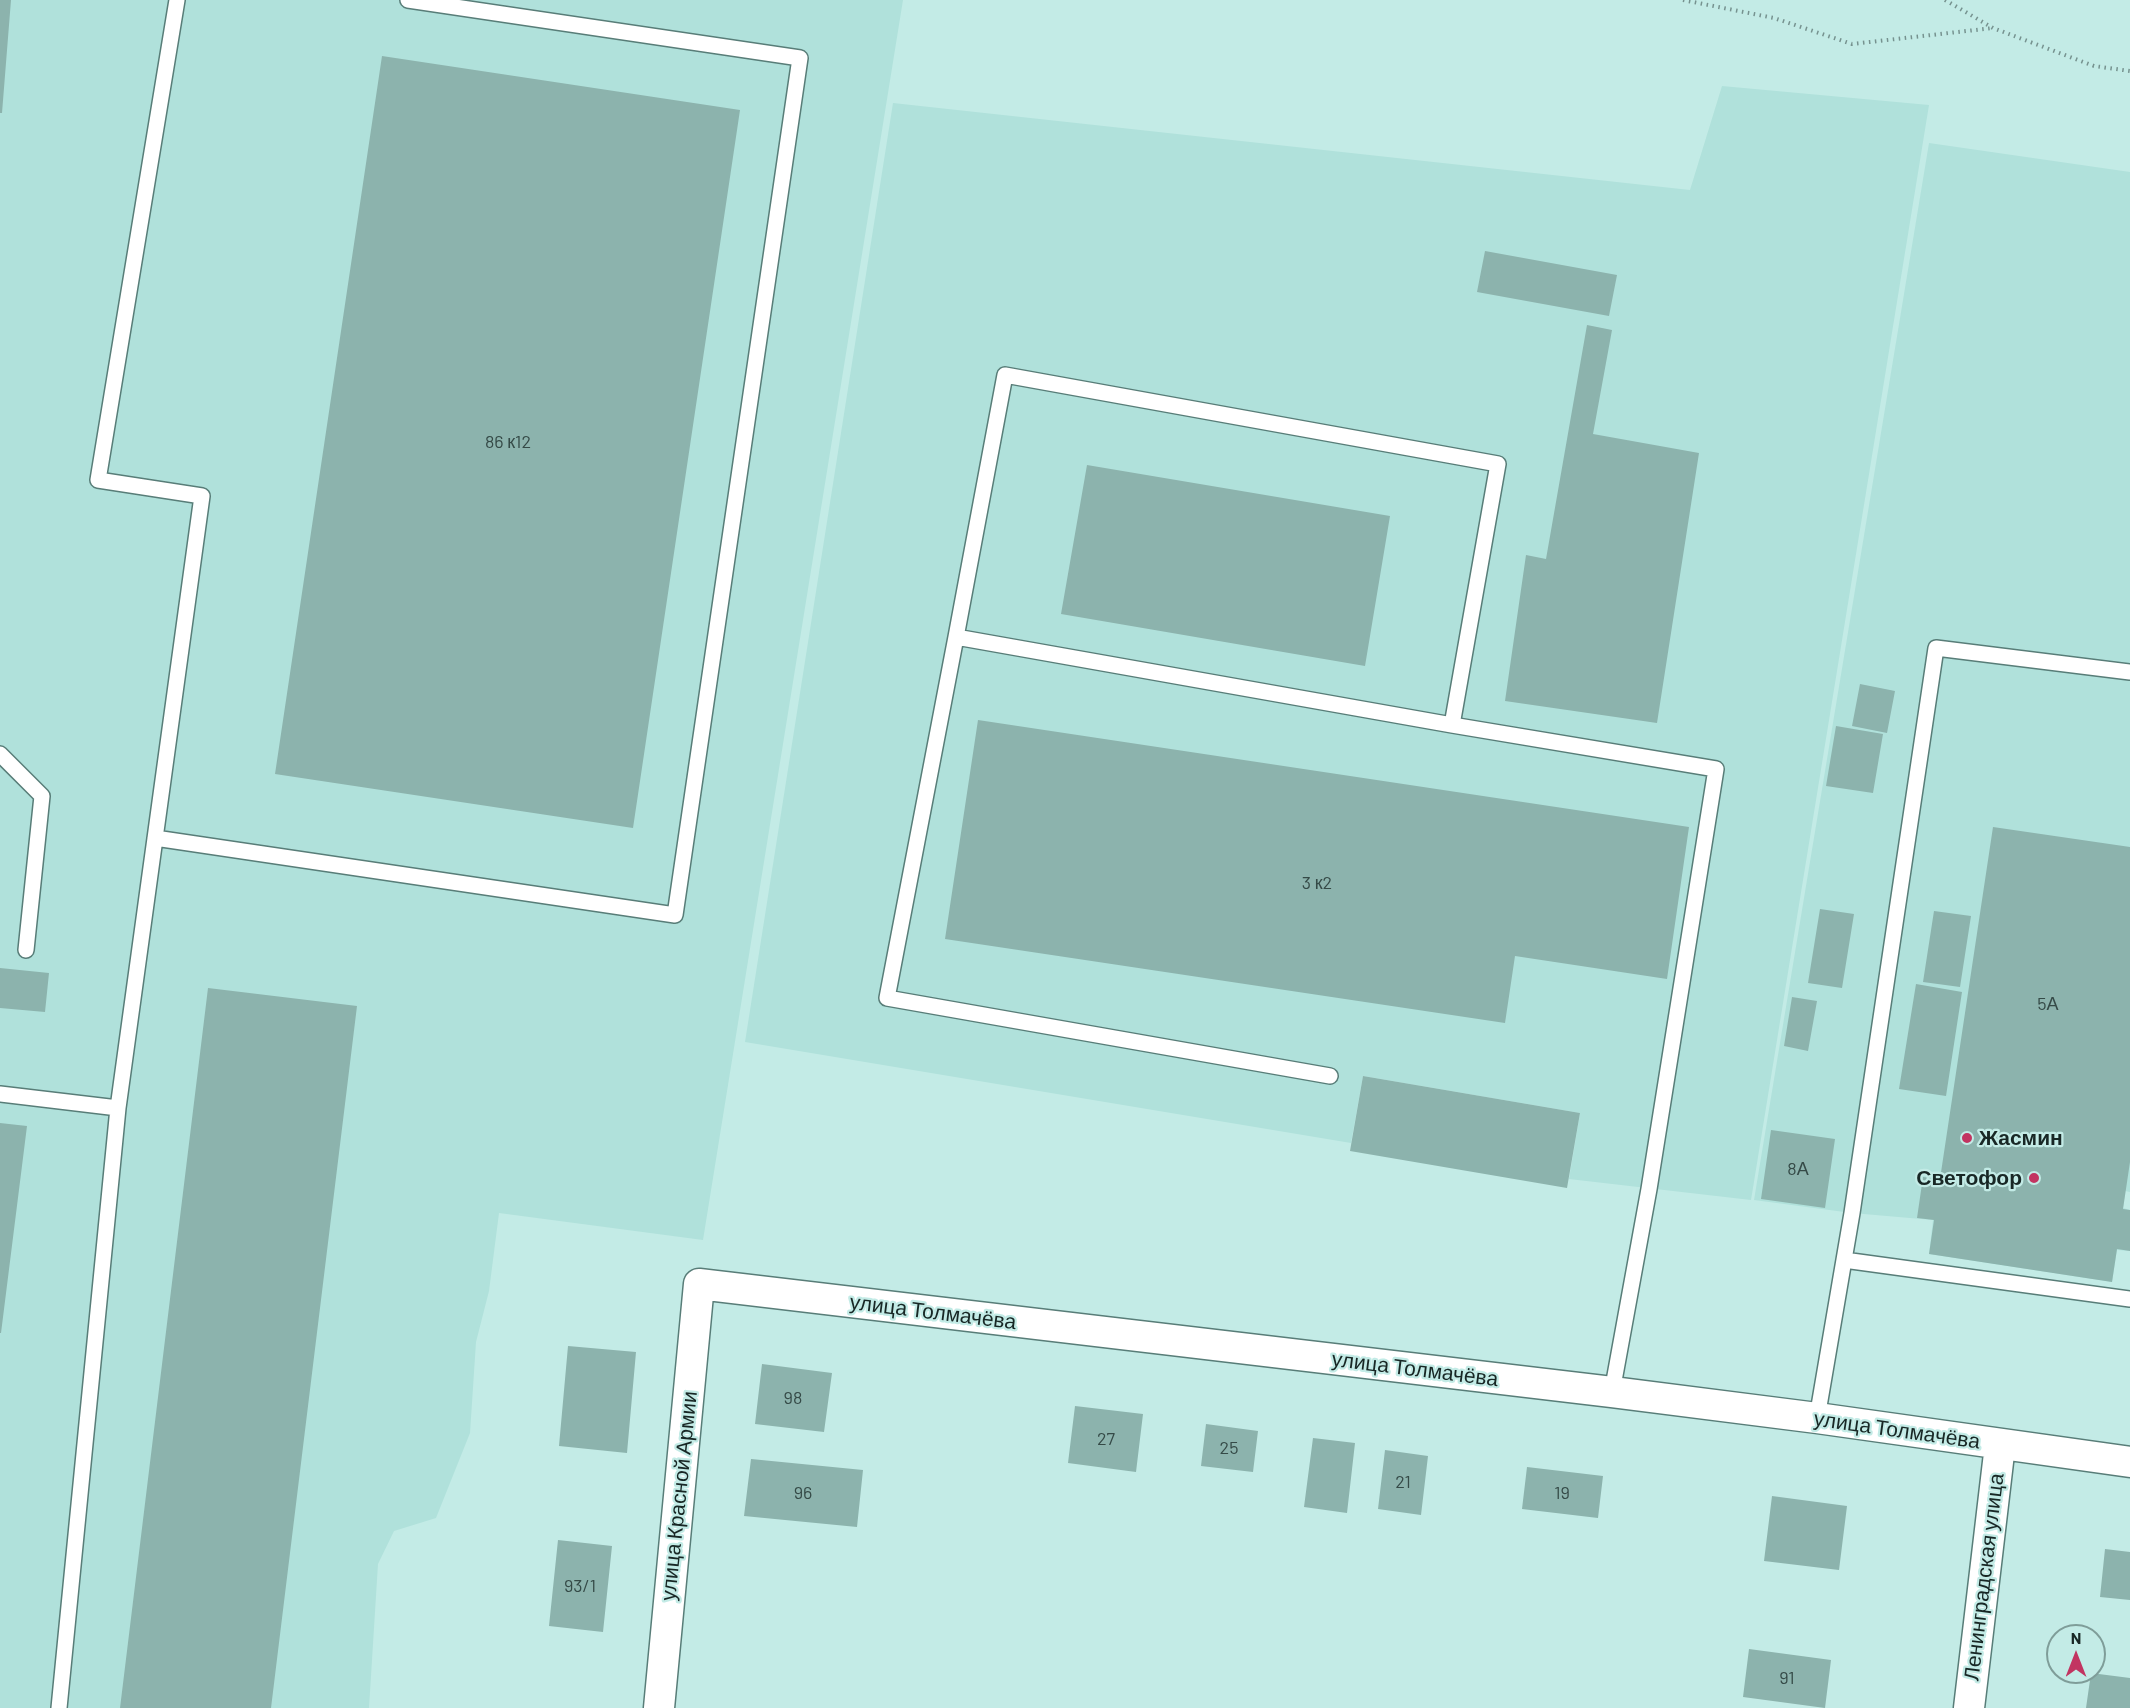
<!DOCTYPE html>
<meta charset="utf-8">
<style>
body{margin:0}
#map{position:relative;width:2130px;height:1708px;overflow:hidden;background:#c3ebe6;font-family:Barlow,sans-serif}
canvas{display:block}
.north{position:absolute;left:2046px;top:1624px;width:60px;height:60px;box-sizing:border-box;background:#c3ebe6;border:2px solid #7f9d99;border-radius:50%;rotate:0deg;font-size:16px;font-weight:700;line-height:24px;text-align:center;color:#182725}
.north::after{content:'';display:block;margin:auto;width:21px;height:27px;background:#c23461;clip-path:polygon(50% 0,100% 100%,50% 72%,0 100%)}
</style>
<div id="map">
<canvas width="2130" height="1708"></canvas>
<div class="north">N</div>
</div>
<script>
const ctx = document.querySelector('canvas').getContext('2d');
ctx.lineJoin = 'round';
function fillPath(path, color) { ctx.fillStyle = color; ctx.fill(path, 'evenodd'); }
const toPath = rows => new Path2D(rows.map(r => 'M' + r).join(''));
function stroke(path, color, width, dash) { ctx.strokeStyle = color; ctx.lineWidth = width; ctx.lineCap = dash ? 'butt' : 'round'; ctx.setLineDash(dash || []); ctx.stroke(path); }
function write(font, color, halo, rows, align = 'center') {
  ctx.font = font + ' Barlow,sans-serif'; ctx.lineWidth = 4.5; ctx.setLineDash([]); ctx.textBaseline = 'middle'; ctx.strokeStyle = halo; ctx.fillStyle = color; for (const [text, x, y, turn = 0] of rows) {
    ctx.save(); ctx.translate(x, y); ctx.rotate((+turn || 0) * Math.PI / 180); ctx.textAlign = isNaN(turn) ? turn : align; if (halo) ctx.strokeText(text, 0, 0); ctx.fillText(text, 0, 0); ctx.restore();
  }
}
fillPath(toPath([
 [0,0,903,0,703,1240,499,1213,489,1291,476,1342,470,1433,436,1518,394,1531,378,1564,369,1708,0,1708],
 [1722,86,1929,105,1751,1200,1569,1179,1580,1113,1363,1076,1351,1143,745,1042,893,103,1690,190],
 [1929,143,2130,172,2130,1192,2125,1191,2123,1208,2130,1210,2130,1251,2117,1250,2112,1282,1929,1254,1933,1220,1852,1213,1754,1200]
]), '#b0e1db');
fillPath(toPath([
 [0,0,11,0,2,113,0,113],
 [382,56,740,110,633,828,275,774],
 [1485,251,1617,275,1609,316,1477,292],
 [1587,325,1612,330,1593,434,1699,453,1657,723,1505,701,1526,555,1546,559],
 [1087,465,1390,516,1365,666,1061,614],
 [1860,684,1895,691,1887,733,1852,726],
 [978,720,1689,827,1667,979,1515,956,1505,1023,945,939],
 [1836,726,1883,734,1873,793,1826,786],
 [1993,827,2130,847,2130,1162,2123,1209,2130,1210,2130,1251,2117,1249,2112,1282,1929,1254,1934,1220,1917,1218,1923,1177,1940,1179],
 [1820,909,1854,914,1842,988,1808,983],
 [1934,911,1971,916,1960,987,1923,982],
 [0,968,49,973,45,1012,0,1008],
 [1916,984,1962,992,1946,1096,1899,1089],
 [208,988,357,1006,271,1708,120,1708],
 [1792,997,1817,1001,1808,1051,1784,1046],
 [1363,1076,1580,1113,1567,1188,1350,1151],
 [0,1123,27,1126,1,1333,0,1333],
 [1771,1130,1835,1139,1825,1208,1761,1199],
 [568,1346,636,1352,627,1453,559,1446],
 [762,1364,832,1373,824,1432,755,1424],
 [1075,1406,1143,1414,1136,1472,1068,1463],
 [1206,1424,1258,1431,1253,1472,1201,1466],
 [1313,1438,1355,1443,1347,1513,1304,1507],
 [1385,1450,1428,1456,1421,1515,1378,1509],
 [751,1459,863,1470,857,1527,744,1516],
 [1527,1467,1603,1476,1598,1518,1522,1509],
 [1772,1496,1847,1506,1839,1570,1764,1561],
 [558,1540,612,1546,603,1632,549,1626],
 [2105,1549,2130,1552,2130,1600,2100,1597],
 [1749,1649,1831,1660,1825,1708,1743,1697],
 [2091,1673,2130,1678,2130,1708,2086,1708]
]), '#8cb3ad');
const service = toPath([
 [956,637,1005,375,1498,464,1452,725],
 [0,754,42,796,26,950],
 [155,838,675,915,800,58,408,0],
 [1330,1076,887,998,956,637,1452,725,1716,769,1649,1189,1612,1392],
 [0,1094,118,1108,59,1708],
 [118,1108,202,496,98,480,177,0],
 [1844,1260,2130,1299],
 [1817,1418,1852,1213,1936,648,2130,672]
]);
const minor = toPath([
 [659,1708,699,1284,1612,1392,1817,1418,2130,1462],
 [1969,1708,2000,1445]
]);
stroke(service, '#587d78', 18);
stroke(minor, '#587d78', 33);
stroke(toPath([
 [1683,0,1774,18,1852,44,1993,28],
 [1945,0,1993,28,2094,66,2130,71]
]), '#76928f', 4, [1.5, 4.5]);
stroke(service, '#fff', 15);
stroke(minor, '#fff', 30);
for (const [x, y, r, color] of [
 [1967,1138,6,"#c23461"],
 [2034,1178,6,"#c23461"]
]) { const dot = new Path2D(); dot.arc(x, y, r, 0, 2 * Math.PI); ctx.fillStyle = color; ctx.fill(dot); stroke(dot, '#c3ebe6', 2); }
write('18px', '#354a47', null, [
 ["86 к12",508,442],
 ["3 к2",1317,883],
 ["5А",2048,1004],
 ["8А",1798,1169],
 ["98",793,1398],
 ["27",1106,1439],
 ["25",1229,1448],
 ["21",1403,1482],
 ["96",803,1493],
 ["19",1562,1493],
 ["93/1",580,1586],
 ["91",1787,1678]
]);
write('bold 21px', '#182725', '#c3ebe6', [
 ["Жасмин",1979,1138],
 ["Светофор",2022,1178,"right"]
], 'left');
write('21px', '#182725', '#c3ebe6', [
 ["улица Толмачёва",933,1312,7],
 ["улица Толмачёва",1415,1369,7],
 ["улица Толмачёва",1897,1430,8],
 ["улица Красной Армии",679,1496,-84],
 ["Ленинградская улица",1984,1577,-83]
]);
</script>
